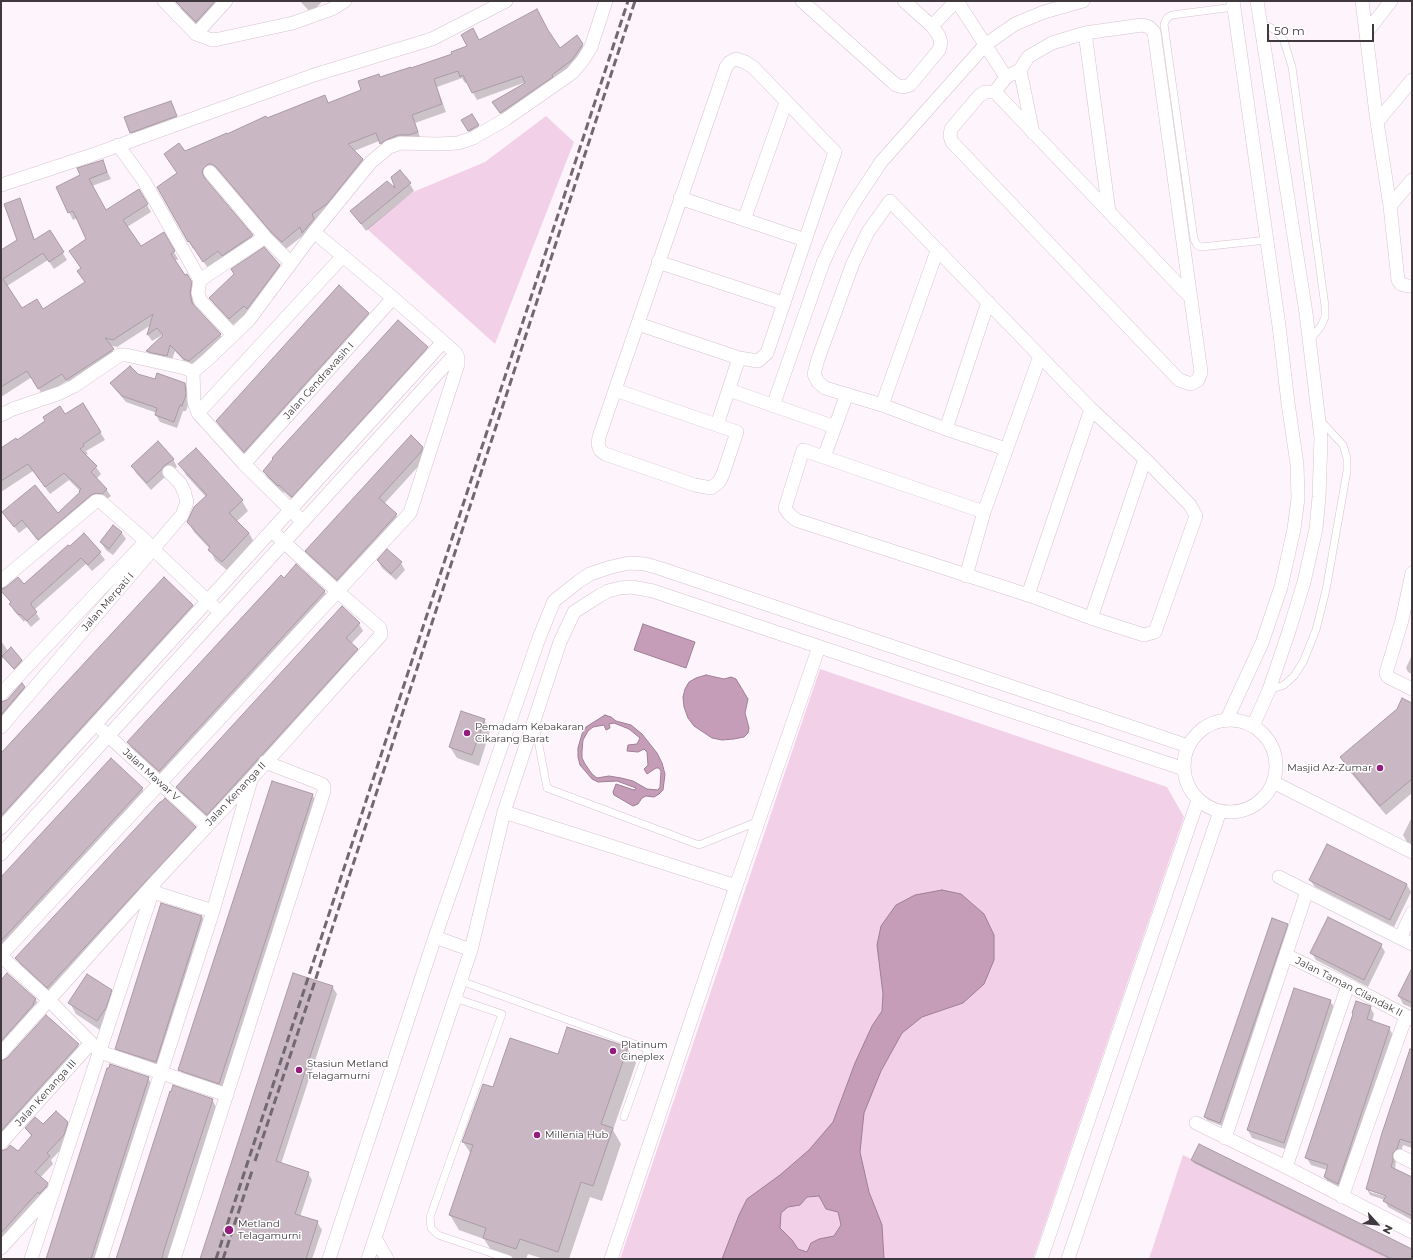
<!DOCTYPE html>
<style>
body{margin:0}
#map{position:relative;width:1413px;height:1260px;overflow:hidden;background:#fef4fb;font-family:Montserrat,sans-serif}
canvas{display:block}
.frame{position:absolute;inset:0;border:2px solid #3f383d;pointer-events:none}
.north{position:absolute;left:1357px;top:1204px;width:40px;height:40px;-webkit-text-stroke:3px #fff;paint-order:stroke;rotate:117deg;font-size:11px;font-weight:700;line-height:16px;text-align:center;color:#3f383d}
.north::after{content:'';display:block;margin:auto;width:14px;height:18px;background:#3f383d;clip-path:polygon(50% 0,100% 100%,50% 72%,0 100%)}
.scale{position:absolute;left:1267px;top:24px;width:107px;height:18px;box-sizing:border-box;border:2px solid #3f383d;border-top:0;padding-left:5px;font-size:12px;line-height:14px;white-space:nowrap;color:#3f383d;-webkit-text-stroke:3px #fff;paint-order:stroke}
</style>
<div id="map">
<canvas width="1413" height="1260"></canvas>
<div class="frame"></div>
<div class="north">N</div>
<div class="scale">50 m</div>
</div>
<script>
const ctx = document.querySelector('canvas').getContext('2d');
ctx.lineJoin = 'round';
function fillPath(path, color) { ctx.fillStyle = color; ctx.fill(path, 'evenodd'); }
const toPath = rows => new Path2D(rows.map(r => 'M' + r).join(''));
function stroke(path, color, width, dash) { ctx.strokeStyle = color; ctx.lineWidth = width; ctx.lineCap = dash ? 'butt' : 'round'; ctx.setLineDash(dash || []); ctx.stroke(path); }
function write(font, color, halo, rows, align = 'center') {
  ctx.font = font + ' Montserrat,sans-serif'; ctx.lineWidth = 3; ctx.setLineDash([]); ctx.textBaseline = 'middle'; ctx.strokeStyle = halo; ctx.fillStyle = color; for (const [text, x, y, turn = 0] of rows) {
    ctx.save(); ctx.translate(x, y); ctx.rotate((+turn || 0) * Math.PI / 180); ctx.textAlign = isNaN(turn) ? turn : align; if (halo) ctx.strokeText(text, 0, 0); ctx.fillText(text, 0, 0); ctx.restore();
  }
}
fillPath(toPath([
 [546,116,574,142,495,344,367,229,413,192,485,162],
 [820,669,1167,787,1184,817,1033,1259,620,1259],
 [1183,1155,1390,1259,1149,1259]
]), '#f2d1e8');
const water = toPath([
 [643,624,695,642,686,668,634,650,643,624],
 [706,675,724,679,731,677,736,679,748,699,745,713,749,728,748,733,744,737,734,739,722,740,712,738,694,726,688,718,684,707,683,697,685,689,689,682,696,678,706,675],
 [605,715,611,717,616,721,631,725,642,734,657,753,662,763,665,774,663,790,659,794,654,797,646,796,642,798,638,804,633,806,614,795,613,792,616,784,631,789,635,790,636,788,617,781,598,782,592,779,580,765,578,757,578,748,582,734,586,727,605,715],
 [614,723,629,729,640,738,637,744,628,745,627,751,638,752,644,749,647,752,648,765,644,769,647,774,656,768,659,768,661,771,660,787,658,790,647,789,633,781,621,778,609,776,597,778,592,774,585,764,582,758,582,751,583,740,588,731,593,727,604,725,606,730,610,728,609,724,614,723],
 [942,890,961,894,984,914,994,935,994,960,984,984,963,1003,922,1017,902,1033,881,1071,864,1113,860,1152,869,1192,882,1225,884,1259,722,1259,739,1215,747,1199,780,1175,809,1150,833,1122,855,1063,872,1026,882,1011,883,994,877,945,881,926,896,905,915,895,942,890],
 [819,1196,826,1209,838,1212,841,1225,834,1236,819,1239,811,1243,807,1252,798,1249,792,1240,780,1228,781,1213,788,1207,800,1205,807,1197,819,1196]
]);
fillPath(water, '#c69db9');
stroke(water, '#9e7f94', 1);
fillPath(toPath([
 [180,1,228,1,200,29,182,10,178,3],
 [300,1,320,1,321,3,311,13],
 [549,33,560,49,577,37,587,52,505,120,493,103,526,82,477,100,467,82,465,83,462,78,437,87,446,112,415,123,421,140,385,151,379,141,354,151,363,159,367,167,305,234,286,249,276,239,221,174,217,171,206,177,206,181,252,236,256,243,208,268,194,248,193,249,158,188,178,173,184,152,325,96,329,103,362,91,380,78,453,54,479,41],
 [171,102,179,122,135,139,131,132],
 [472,115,480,129,470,134,462,120],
 [102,161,111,179,92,186,106,211,139,190,151,212,127,227,140,248,163,233,178,259,175,261,185,276,187,275,195,290,194,300,195,307,220,334,224,341,189,367,175,351,171,363,151,358,147,351,165,334,164,334,152,341,148,335,151,325,117,347,109,345,117,357,70,386,67,381,43,396,32,377,1,397,1,251,18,240,19,199,23,207,35,240,49,231,67,260,54,269,48,260,7,286,21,310,43,310,85,283,81,269,70,251,87,239,77,218,73,220,57,187,81,176],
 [410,184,414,191,366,231,352,212,397,192],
 [279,265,283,272,249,311,233,325,214,304,210,298],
 [368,313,372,321,249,459,221,428,217,421],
 [427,348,431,355,296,503,284,492,283,493,268,479,264,471],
 [137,375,155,381,185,384,188,390,189,402,186,411,183,411,177,428,160,422,156,415,157,413,126,402,115,389,111,383],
 [83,404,105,440,86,451,88,454,85,455,96,467,101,474,96,479,106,489,111,496,42,546,27,527,19,533,3,512,58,515,81,493,80,491,69,480,50,494,33,471,1,492,1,449,65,416],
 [422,447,427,455,425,459,384,504,396,515,400,522,341,587,311,558,306,551],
 [195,450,242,501,248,511,236,522,249,533,255,544,229,572,215,560,210,549,194,532,188,522,206,497,186,475,180,464],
 [173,459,177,467,168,473,165,477,151,490,136,473,132,466],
 [121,532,126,539,113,555,106,550,101,542],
 [83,535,100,553,105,560,92,571,86,564,34,610,40,619,31,627,25,620,24,622,14,611,11,603,1,589,24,585,70,548],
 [378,561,401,563,405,570,396,580,382,568],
 [296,566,325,592,329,599,163,777,132,749,128,742],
 [193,605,197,612,1,827,1,755],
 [359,624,363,631,351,644,357,649,361,657,211,822,181,794,177,787],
 [1,641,8,651,22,660,26,668,19,675,8,663,4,657,1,659],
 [1411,657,1412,657,1412,674,1408,672,1406,668],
 [24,687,28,695,1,727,1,703,7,700],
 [1412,705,1412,793,1386,815,1346,767,1341,757],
 [484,719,490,731,479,766,457,758,450,747],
 [142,788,146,795,1,952,1,879],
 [312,795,317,802,223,1091,184,1077,180,1070],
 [1412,817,1412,845,1407,842,1403,835],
 [195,827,199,834,52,994,21,966,17,959],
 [1327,846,1407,885,1411,892,1394,927,1315,887,1310,880],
 [202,917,206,924,160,1069,120,1056,116,1049],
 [1287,925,1289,928,1222,1126,1207,1120,1205,1117],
 [1381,945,1385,952,1368,987,1316,960,1312,953],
 [1412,970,1412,1008,1403,1004,1399,996],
 [7,974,36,1000,40,1007,1,1053,1,981],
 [332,986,337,994,281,1164,308,1173,312,1180,300,1217,317,1222,322,1230,312,1259,201,1259],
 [111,991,117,1002,103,1032,76,1014,70,1003],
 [1330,1001,1335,1008,1288,1150,1252,1138,1248,1130],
 [1370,1007,1374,1014,1372,1022,1389,1028,1393,1035,1342,1190,1329,1185,1325,1177,1327,1170,1311,1165,1306,1157],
 [46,1016,78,1045,82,1052,1,1144,1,1061,8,1059],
 [627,1048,636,1063,613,1130,621,1144,602,1201,590,1197,569,1259,544,1259,528,1254,526,1259,510,1259,493,1253,484,1239,459,1230,450,1215,471,1154,463,1142,493,1089,558,1055],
 [1412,1050,1412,1148,1403,1145,1400,1155,1396,1159,1395,1170,1412,1178,1412,1220,1388,1207,1385,1200,1370,1195,1367,1189],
 [1370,1190,1391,1197,1390,1198,1370,1192],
 [148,1078,152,1085,97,1259,47,1259],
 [212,1099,216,1107,168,1259,117,1259],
 [67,1122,72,1130,67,1143,51,1160,53,1164,40,1178,47,1184,51,1192,1,1244,1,1152,4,1151,10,1146,18,1153,32,1137,26,1129],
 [1192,1160,1412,1250,1412,1259,1389,1259,1194,1163]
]), '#0003');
const building = toPath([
 [175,1,215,1,196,22,175,1],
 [537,9,548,30,560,48,577,35,583,44,572,60,552,75,553,77,500,113,492,102,525,83,522,76,472,93,463,75,460,77,458,71,434,79,442,104,412,115,418,132,409,135,398,135,386,140,380,144,376,133,348,144,363,159,327,204,312,214,314,219,302,233,300,227,282,242,271,232,216,167,212,164,208,164,203,169,202,173,204,177,253,235,222,256,218,251,203,262,189,241,188,242,157,187,177,173,164,154,179,143,185,151,227,133,227,134,266,116,267,118,325,95,328,103,361,90,358,81,379,74,380,77,411,67,411,68,452,54,451,52,467,46,461,35,473,28,479,40,537,9],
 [171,101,177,116,130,133,124,117,171,101],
 [472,114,479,125,468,131,461,120,472,114],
 [103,160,107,172,89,179,106,210,139,189,148,204,123,220,141,246,164,232,175,251,171,254,185,275,187,274,192,282,190,292,192,303,221,334,189,361,184,359,170,345,167,356,152,353,146,351,163,335,157,328,147,335,153,314,113,340,105,338,114,349,66,380,62,374,38,389,27,371,1,387,1,250,17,240,4,204,20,198,34,240,50,230,64,252,49,262,43,253,3,279,22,308,37,299,43,309,85,282,77,271,81,268,69,251,86,239,73,211,68,213,56,187,80,175,77,168,103,160],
 [400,170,411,183,361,224,350,211,387,181,395,188,391,177,400,170],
 [264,247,280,265,247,309,244,306,229,319,209,298,234,274,231,269,264,247],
 [339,285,369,313,244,452,216,421,339,285],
 [398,320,428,347,292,497,279,485,278,486,263,471,273,459,272,458,398,320],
 [130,366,138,374,155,379,157,373,185,383,186,395,182,406,180,405,174,422,155,415,157,408,122,396,110,383,130,366],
 [83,403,101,432,83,444,84,446,80,449,97,466,91,472,107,489,102,494,96,493,91,495,38,540,22,520,14,527,2,512,35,485,58,513,80,492,79,491,81,489,64,473,45,487,28,464,1,481,1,448,16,438,17,440,45,421,43,417,60,406,65,414,83,403],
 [411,435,423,447,421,452,379,498,397,514,337,580,305,551,411,435],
 [158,441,174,459,164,466,161,470,147,483,131,466,158,441],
 [196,448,243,500,229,513,249,533,222,562,208,550,210,547,187,522,194,507,207,495,178,464,196,448],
 [113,525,122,532,109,549,100,542,113,525],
 [84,533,101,552,88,565,81,558,31,603,31,605,37,612,27,621,20,614,19,615,9,604,11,602,1,591,1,589,6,587,18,577,24,584,68,545,70,546,84,533],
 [387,549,402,562,391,574,377,560,387,549],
 [296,564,325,591,159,771,127,742,281,575,284,578,296,564],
 [164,577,193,605,1,816,1,753,164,577],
 [342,606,360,623,346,638,358,649,207,815,176,787,342,606],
 [11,647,22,660,14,669,2,656,11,647],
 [22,683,25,687,1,715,1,702,7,700,22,683],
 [1402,698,1412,703,1412,779,1380,806,1340,757,1397,709,1402,698],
 [461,711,485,719,472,755,449,747,461,711],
 [111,758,143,788,1,941,1,877,111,758],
 [272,781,313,794,219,1084,178,1070,272,781],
 [165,798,196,827,47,988,15,958,160,802,161,802,165,798],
 [1327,844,1407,884,1390,920,1309,880,1327,844],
 [161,903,202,916,156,1062,115,1049,161,903],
 [1328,917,1382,944,1364,980,1310,953,1328,917],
 [1272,918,1288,924,1220,1123,1204,1117,1272,918],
 [1412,968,1412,1003,1398,996,1412,968],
 [7,973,36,999,33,1003,34,1004,1,1041,1,980,7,973],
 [293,973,333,986,276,1161,309,1172,295,1214,318,1221,306,1259,200,1259,293,973],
 [87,974,112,990,106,1008,97,1021,68,1003,87,974],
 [1294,988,1331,1000,1284,1143,1247,1130,1294,988],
 [1356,1001,1371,1006,1367,1019,1390,1027,1338,1184,1324,1177,1328,1165,1305,1158,1353,1014,1352,1013,1356,1001],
 [46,1015,79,1044,1,1131,1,1061,7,1058,46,1015],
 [567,1027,628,1047,601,1124,613,1128,593,1186,581,1182,558,1252,520,1239,516,1249,483,1238,486,1228,449,1215,473,1145,462,1142,483,1084,493,1087,510,1038,558,1054,567,1027],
 [1410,1049,1412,1049,1412,1143,1400,1139,1397,1149,1393,1153,1393,1160,1391,1167,1412,1177,1412,1216,1383,1201,1386,1196,1366,1189,1382,1133,1410,1049],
 [110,1064,149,1077,91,1259,46,1259,107,1068,109,1068,110,1064],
 [173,1085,213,1099,164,1250,162,1259,116,1259,170,1091,171,1092,173,1085],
 [56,1111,68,1122,64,1135,47,1153,50,1156,35,1172,48,1183,46,1187,39,1194,38,1192,1,1233,1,1151,7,1149,10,1145,18,1151,32,1135,25,1128,35,1117,43,1124,56,1111],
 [1199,1144,1412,1249,1412,1259,1392,1259,1191,1160,1199,1144]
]);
fillPath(building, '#c9b8c3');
stroke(building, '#aa9aa5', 1);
const lane = toPath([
 [1234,7,1172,15,1167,18,1164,24,1194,239,1197,245,1201,247,1267,240],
 [1260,24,1270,27,1277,32,1284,41,1292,67,1325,306,1325,317,1321,326,1310,340],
 [1269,690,1284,685,1294,676,1303,662,1316,630,1326,590,1347,471,1347,458,1343,445,1320,420],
 [535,724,547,788,699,845,759,821],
 [461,981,648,1049,624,1117],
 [455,998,502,1014,430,1217,431,1228,438,1235,509,1259]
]);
const street = toPath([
 [164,1,196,34,212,40,219,39,293,23,332,9,345,1],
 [802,1,888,78,896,85,903,87,910,85,939,50,941,43,939,36,932,26,904,1],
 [957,1,1006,77],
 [1362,1,1377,122,1390,206,1398,280,1401,284,1408,286,1412,286],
 [932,26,956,1],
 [1085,33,1142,25,1149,27,1154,32,1201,372,1198,380,1191,384,1179,380,952,142,950,136,951,129,979,96,985,92,995,92,1190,297],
 [1366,33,1391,1],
 [196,34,226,1],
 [1020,70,1033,133],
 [995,92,1006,77,1020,70,1028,57,1052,43,1085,33,1109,212],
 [1377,122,1412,80],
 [118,145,144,181,200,280,198,293,200,300,233,335],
 [210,172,265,237],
 [1,185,92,155,314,75,432,39,506,1],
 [680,198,805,240],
 [1390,206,1412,180],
 [744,220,786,102],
 [658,262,783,303],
 [200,280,265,237,291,263],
 [615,390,737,432,723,474,719,482,711,488,695,485,605,454,600,450,598,444,599,437,615,390,726,67,730,62,736,59,745,62,754,68,835,152,767,353,758,361,739,358,638,324],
 [729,390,835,427],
 [882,405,937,251],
 [773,406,823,263,835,237,852,206,881,162,985,45,1015,24,1044,12,1083,1],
 [198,413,343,256],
 [1,415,13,409,60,393,74,386,120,355,126,355,185,368,193,372],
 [717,425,739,358],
 [946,429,988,302],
 [824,457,847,394],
 [244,464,393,298],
 [984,512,803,450,785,508,789,514,796,520,1028,595,1091,618,1144,635,1155,632,1196,516,1190,505,1145,459,1091,409,890,201,868,232,853,263,818,359,814,374,818,382,825,388,882,405,946,429,1006,449],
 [303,522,244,464,198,413,194,402,193,372,206,361,249,320,314,232,371,162,389,147,401,143,438,144,458,143,473,138,506,119,572,73,583,60,591,47,606,1],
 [1412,573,1402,620,1386,673,1388,677,1412,689],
 [966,576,984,512,1040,356],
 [1,581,96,501,100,501,146,541,153,549,214,607],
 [1028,595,1091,409],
 [1091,618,1145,459],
 [1,694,146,541],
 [1227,719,1262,643,1281,587,1294,529,1298,498,1297,464,1288,403,1279,326,1233,1],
 '1184 766a46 46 0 1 1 92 0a46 46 0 1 1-92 0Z',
 [1253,726,1269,690,1289,631,1304,582,1316,529,1319,497,1321,438,1306,313,1257,1],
 [1,727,182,515,187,502,184,491,180,483,169,472],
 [102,730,207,826],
 [1273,782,1412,852],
 [504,812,736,886,819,647],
 [1,828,443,342],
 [1,854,456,353],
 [1279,877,1412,944],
 [153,892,213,911],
 [435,937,471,950],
 [1400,938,1412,913],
 [1,955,410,513,458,364,458,358,456,353,393,298,314,232],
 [1286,955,1348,985,1412,1019],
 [1,956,49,1000,100,1052,227,1095],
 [1,1053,156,881,252,778,381,635,380,628,337,591,272,531],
 [1196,1123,1286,1167,1412,1232],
 [1225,1138,1307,891],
 [1,1143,91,1043],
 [1400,1156,1412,1162],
 [1286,1167,1348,985],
 [1342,1197,1406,1016],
 [375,1238,387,1259],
 [1,1248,51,1193],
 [31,1259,154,887],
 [101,1259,213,911,251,780],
 [174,1259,324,791,324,787,322,784,265,762],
 [329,1259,435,937,539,638,554,601,578,582,590,574,611,567,629,563,645,564,659,568,1188,746],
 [368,1259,471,950,504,812,560,642,574,612,599,596,608,591,620,588,632,587,653,591,1184,769],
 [611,1259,736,886],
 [1041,1259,1198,800],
 [1068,1259,1220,811]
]);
stroke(lane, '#d5c4d0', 8);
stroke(street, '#d5c4d0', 14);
stroke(lane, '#fff', 7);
stroke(street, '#fff', 13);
stroke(toPath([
 [255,1161,315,981,635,1],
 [216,1259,628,1],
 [223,1259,252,1171]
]), '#71696e', 3, [8, 4]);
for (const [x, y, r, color] of [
 [467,733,4,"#921d7c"],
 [1380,768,4,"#921d7c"],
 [613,1051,4,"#921d7c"],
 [299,1070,4,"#921d7c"],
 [537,1135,4,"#921d7c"],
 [229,1230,5,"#921d7c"]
]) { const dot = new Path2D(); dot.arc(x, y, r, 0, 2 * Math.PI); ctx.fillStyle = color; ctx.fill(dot); stroke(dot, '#fff', 1.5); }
write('10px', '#3f383d', '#fff', [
 ["Jalan Cendrawasih I",319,381,-48],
 ["Jalan Merpati I",108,602,-49],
 ["Jalan Mawar V",151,775,42],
 ["Jalan Kenanga II",236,794,-47],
 ["Jalan Taman Cilandak II",1349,987,27],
 ["Jalan Kenanga III",46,1093,-48]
]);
write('10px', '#3f383d', '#fff', [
 ["Pemadam Kebakaran",475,727],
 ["Cikarang Barat",475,739],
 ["Masjid Az-Zumar",1372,768,"right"],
 ["Platinum",621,1045],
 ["Cineplex",621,1057],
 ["Stasiun Metland",307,1064],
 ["Telagamurni",307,1076],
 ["Millenia Hub",545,1135],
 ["Metland",238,1224],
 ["Telagamurni",238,1236]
], 'left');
</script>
